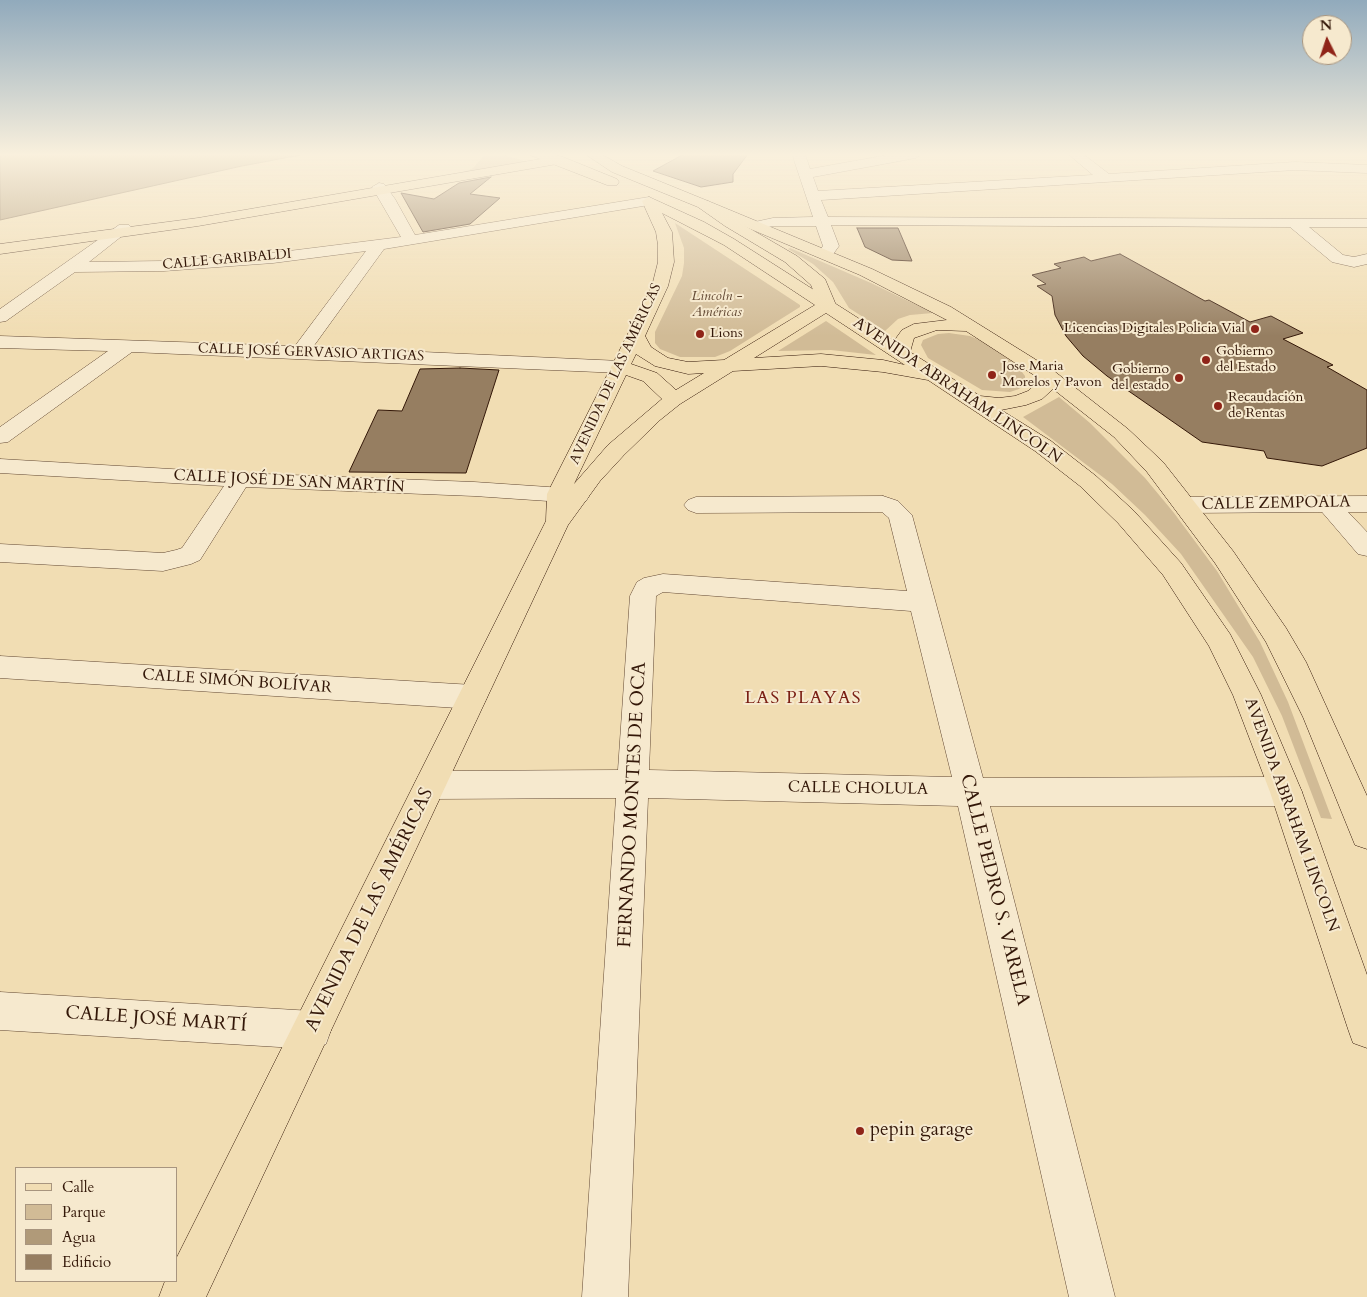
<!DOCTYPE html>
<meta charset="utf-8">
<style>
body{margin:0}
#map{position:relative;width:1367px;height:1297px;overflow:hidden;background:#f1ddb3;font-family:Cardo,serif}
canvas{display:block}
.legend{position:absolute;left:15px;top:1167px;width:162px;height:115px;box-sizing:border-box;background:#f6e9ce;border:1px solid #a8957f;margin:0;padding:6px 9px;list-style:none;font-size:15px;color:#331708}
.legend li{display:flex;align-items:center;gap:10px;height:25px}
.legend b{width:25px;border:1px solid #a8957f}
.north{position:absolute;left:1302px;top:15px;width:50px;height:50px;box-sizing:border-box;background:#f6e9ce;border:1px solid #a8957f;border-radius:50%;rotate:356deg;font-size:14px;font-weight:700;line-height:20px;text-align:center;color:#331708}
.north::after{content:'';display:block;margin:auto;width:18px;height:22px;background:#8f2418;clip-path:polygon(50% 0,100% 100%,50% 72%,0 100%)}
</style>
<div id="map">
<canvas width="1367" height="1297"></canvas>
<ul class="legend">
<li><b style="height:6px;background:#f1ddb3"></b>Calle</li>
<li><b style="height:14px;background:#d1bb96"></b>Parque</li>
<li><b style="height:14px;background:#b09a79"></b>Agua</li>
<li><b style="height:14px;background:#967e61"></b>Edificio</li>
</ul>
<div class="north">N</div>
</div>
<script>
const ctx = document.querySelector('canvas').getContext('2d');
ctx.lineJoin = 'round';
function fillPath(path, color) { ctx.fillStyle = color; ctx.fill(path, 'evenodd'); }
const toPath = rows => new Path2D(rows.map(r => 'M' + r).join(''));
function stroke(path, color, width, dash) { ctx.strokeStyle = color; ctx.lineWidth = width; ctx.lineCap = dash ? 'butt' : 'round'; ctx.setLineDash(dash || []); ctx.stroke(path); }
function write(font, color, halo, rows, align = 'center') {
  ctx.font = font + ' Cardo,serif'; ctx.lineWidth = 4; ctx.setLineDash([]); ctx.textBaseline = 'middle'; ctx.strokeStyle = halo; ctx.fillStyle = color; for (const [text, x, y, turn = 0] of rows) {
    ctx.save(); ctx.translate(x, y); ctx.rotate((+turn || 0) * Math.PI / 180); ctx.textAlign = isNaN(turn) ? turn : align; if (halo) ctx.strokeText(text, 0, 0); ctx.fillText(text, 0, 0); ctx.restore();
  }
}
fillPath(toPath([
 [485,154,501,154,528,162,459,174,473,168],
 [675,223,800,305,800,307,730,351,715,357,680,357,660,349,655,343,655,332,682,276,684,263,684,248],
 [790,248,871,283,933,313,910,315,898,319,885,331,849,308,833,282,813,264,788,249],
 [826,321,876,355,831,350,778,351],
 [949,333,970,336,982,341,1016,364,1025,376,1025,383,1019,389,1010,392,982,390,928,358,921,345,923,340,938,334],
 [1059,397,1090,423,1145,478,1174,513,1217,571,1260,642,1288,702,1332,819,1321,818,1282,716,1253,657,1181,554,1145,515,1112,484,1023,417]
]), '#d1bb96');
const water = toPath([
 [0,154,306,154,242,166,0,220,0,154]
]);
fillPath(water, '#b09a79');
stroke(water, '#7e664c', 1);
const building = toPath([
 [684,154,748,154,733,174,733,182,701,187,653,171,684,154],
 [491,177,470,194,500,198,470,224,423,232,401,193,434,199,459,183,491,177],
 [857,228,898,228,912,261,892,260,865,247,857,228],
 [1120,254,1205,301,1209,300,1250,322,1271,316,1303,333,1283,339,1333,365,1327,367,1367,390,1367,448,1322,466,1267,458,1264,451,1202,442,1107,376,1083,356,1066,336,1055,315,1052,296,1037,286,1046,284,1032,275,1061,268,1054,264,1084,257,1091,261,1120,254],
 [460,368,499,370,466,473,349,472,378,410,402,411,420,369,460,368]
]);
fillPath(building, '#967e61');
stroke(building, '#331708', 1);
const minor = toPath([
 [792,154,805,154,810,169,893,154,922,154,916,158,813,177,818,191,1093,175,1068,154,1083,154,1109,174,1295,162,1367,165,1367,173,1295,170,821,200,828,217,1367,219,1367,227,1309,227,1343,255,1354,257,1367,254,1367,264,1354,267,1332,262,1290,227,831,225,839,246,831,257,825,259,817,254,823,246,816,226,773,226,755,230,748,226,750,223,773,218,813,217,792,154],
 [379,183,384,184,395,199,415,235,649,197,656,201,649,205,384,249,313,347,621,361,628,363,631,367,628,371,621,373,132,352,8,442,0,443,0,427,108,351,0,348,0,336,295,346,366,251,273,263,164,271,75,272,6,321,0,322,0,309,119,225,129,225,132,228,89,262,164,261,273,253,401,237,372,187,379,183],
 [0,459,239,473,474,482,578,489,586,491,589,496,586,501,578,503,474,496,246,487,200,560,191,564,163,571,0,562,0,544,163,553,176,550,182,548,224,486,0,473,0,459],
 [883,496,898,501,912,515,983,778,1265,777,1286,778,1297,782,1302,792,1297,802,1286,806,990,806,1115,1297,1069,1297,958,806,648,798,628,1297,582,1297,616,798,430,799,419,795,414,785,419,775,430,771,618,770,630,596,637,582,644,578,663,574,907,591,889,518,882,512,696,513,688,510,684,505,688,500,696,497,883,496],
 [663,592,911,611,952,777,649,770,656,596,663,592],
 [1367,496,1367,512,1348,512,1367,532,1367,556,1358,554,1322,512,1185,513,1177,510,1173,505,1177,500,1185,497,1367,496],
 [0,656,473,685,483,689,487,697,483,705,473,709,0,678,0,656],
 [0,992,312,1011,326,1016,331,1030,326,1044,312,1049,0,1030,0,992]
]);
const major = toPath([
 [558,156,563,157,564,160,563,163,198,226,0,254,0,244,198,218,558,156],
 [649,197,704,222,734,239,894,341,902,330,914,324,947,320,860,275,698,207,696,204,698,201,708,201,872,269,951,307,1054,371,1128,429,1163,462,1233,551,1286,628,1306,662,1367,796,1367,849,1355,845,1303,717,1266,642,1215,563,1147,472,1114,437,1053,389,1042,399,1026,405,1001,410,1051,441,1096,476,1134,511,1181,563,1230,634,1261,695,1302,792,1367,975,1367,1048,1353,1043,1348,1029,1270,792,1233,695,1209,646,1163,575,1118,523,1080,486,1035,451,928,380,883,372,821,366,733,371,680,404,660,420,624,455,600,481,568,525,206,1297,159,1297,165,1281,176,1281,176,1259,546,521,547,494,652,286,658,262,658,245,656,232,642,201,649,197],
 [662,213,724,245,815,305,724,360,688,362,668,358,657,351,651,347,645,336,668,286,674,262,672,232,662,213],
 [826,313,905,365,883,360,821,354,754,358,826,313],
 [937,330,966,331,1037,377,1036,384,1028,391,1015,396,999,398,980,396,910,352,914,338,937,330],
 [636,354,655,366,688,374,704,373,676,390,657,373,631,364,636,354],
 [626,375,643,381,662,399,608,445,574,484,626,375]
]);
const highway = toPath([
 [527,154,551,154,563,157,617,179,619,182,617,185,607,185,527,154],
 [585,154,601,154,622,166,708,201,735,220,797,256,825,279,836,305,833,309,821,309,811,285,785,262,725,226,698,207,612,172,585,154]
]);
stroke(minor, '#624833', 1);
stroke(major, '#331708', 1);
stroke(highway, '#331708', 1);
fillPath(minor, '#f6e9ce');
fillPath(major, '#f1ddb3');
fillPath(highway, '#f1ddb3');
const sky = ctx.createLinearGradient(0, 0, 0, 336);
sky.addColorStop(0, '#91aabc');
sky.addColorStop(0.46, '#f9f0dd');
sky.addColorStop(1, '#f9f0dd00');
ctx.fillStyle = sky;
ctx.fillRect(0, 0, 1367, 336);
for (const [x, y, r, color] of [
 [1255,329,5,"#8f2418"],
 [700,334,5,"#8f2418"],
 [1206,360,5,"#8f2418"],
 [992,375,5,"#8f2418"],
 [1179,378,5,"#8f2418"],
 [1218,406,5,"#8f2418"],
 [860,1131,5,"#8f2418"]
]) { const dot = new Path2D(); dot.arc(x, y, r, 0, 2 * Math.PI); ctx.fillStyle = color; ctx.fill(dot); stroke(dot, '#f6e9ce', 2); }
write('14px', '#331708', '#f6e9ce', [
 ["CALLE GARIBALDI",227,260,-5],
 ["CALLE JOSÉ GERVASIO ARTIGAS",311,353,2],
 ["AVENIDA DE LAS AMÉRICAS",616,374,-65]
]);
write('italic 14px', '#624833', '#f6e9ce', [
 ["Lincoln -",717,297],
 ["Américas",717,313]
]);
write('14px', '#331708', '#f6e9ce', [
 ["Licencias Digitales Policia Vial",1245,329,"right"],
 ["Lions",710,334],
 ["Gobierno",1216,352],
 ["del Estado",1216,368],
 ["Jose Maria",1002,367],
 ["Morelos y Pavon",1002,383],
 ["Gobierno",1169,370,"right"],
 ["del estado",1169,386,"right"],
 ["Recaudación",1228,398],
 ["de Rentas",1228,414]
], 'left');
write('16px', '#331708', '#f6e9ce', [
 ["AVENIDA ABRAHAM LINCOLN",957,391,34],
 ["CALLE JOSÉ DE SAN MARTÍN",289,482,3],
 ["CALLE ZEMPOALA",1276,504,-1],
 ["CALLE SIMÓN BOLÍVAR",237,682,4],
 ["CALLE CHOLULA",858,789,1],
 ["AVENIDA ABRAHAM LINCOLN",1291,815,70]
]);
ctx.letterSpacing = '1px';
write('18px', '#7a1f14', '#f6e9ce', [
 ["LAS PLAYAS",803,699]
]);
ctx.letterSpacing = '0px';
write('19px', '#331708', '#f6e9ce', [
 ["FERNANDO MONTES DE OCA",633,805,-87],
 ["CALLE PEDRO S. VARELA",994,890,76],
 ["AVENIDA DE LAS AMÉRICAS",370,910,-64],
 ["CALLE JOSÉ MARTÍ",156,1020,4]
]);
write('19px', '#331708', '#f6e9ce', [
 ["pepin garage",870,1131]
], 'left');
</script>
